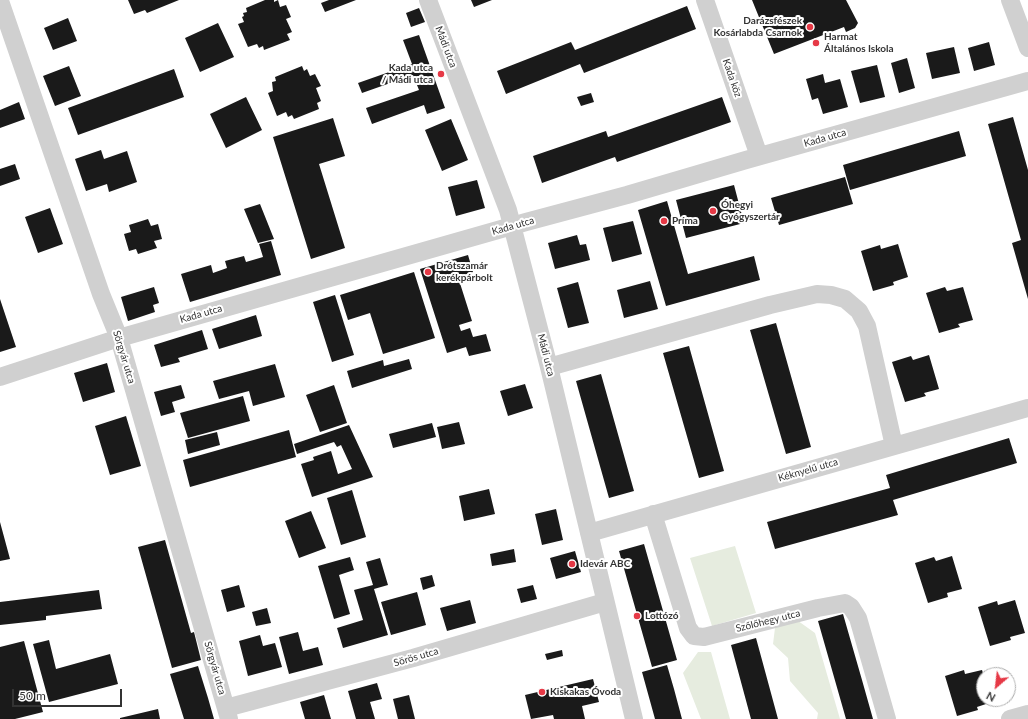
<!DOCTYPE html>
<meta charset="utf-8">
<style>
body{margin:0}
#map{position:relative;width:1028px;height:719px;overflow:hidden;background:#fff;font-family:Lato,sans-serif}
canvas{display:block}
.north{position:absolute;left:976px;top:667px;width:40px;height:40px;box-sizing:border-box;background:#fff;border:1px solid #adadad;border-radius:50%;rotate:208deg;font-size:11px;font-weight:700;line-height:16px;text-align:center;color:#333}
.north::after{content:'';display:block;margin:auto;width:14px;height:18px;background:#e63946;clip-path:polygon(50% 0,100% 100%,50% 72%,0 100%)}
.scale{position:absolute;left:12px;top:689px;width:110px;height:18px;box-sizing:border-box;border:2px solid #333;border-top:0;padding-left:5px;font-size:12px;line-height:14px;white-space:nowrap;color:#333;-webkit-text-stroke:3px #fff;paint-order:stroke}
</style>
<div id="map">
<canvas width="1028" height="719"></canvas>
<div class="north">N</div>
<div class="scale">50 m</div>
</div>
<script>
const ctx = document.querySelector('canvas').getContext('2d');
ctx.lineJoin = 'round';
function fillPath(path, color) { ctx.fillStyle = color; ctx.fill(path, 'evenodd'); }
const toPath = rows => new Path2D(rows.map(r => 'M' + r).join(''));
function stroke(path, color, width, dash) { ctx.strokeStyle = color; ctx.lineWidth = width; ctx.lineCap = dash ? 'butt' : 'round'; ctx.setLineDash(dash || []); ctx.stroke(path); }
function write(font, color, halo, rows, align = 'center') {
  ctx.font = font + ' Lato,sans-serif'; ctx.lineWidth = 4; ctx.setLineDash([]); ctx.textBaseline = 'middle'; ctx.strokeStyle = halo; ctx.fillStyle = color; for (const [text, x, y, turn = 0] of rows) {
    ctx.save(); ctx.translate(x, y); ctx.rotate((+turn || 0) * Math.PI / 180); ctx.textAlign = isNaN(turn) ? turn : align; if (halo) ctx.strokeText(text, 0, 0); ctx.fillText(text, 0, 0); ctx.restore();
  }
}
fillPath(toPath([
 [735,546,756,613,712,626,690,558],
 [794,618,815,633,840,719,817,719,818,713,790,681,788,658,773,644,775,628],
 [698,652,711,652,730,719,701,719,683,673]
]), '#e6ecdf');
fillPath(toPath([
 [128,0,179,0,147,13,145,10,134,14],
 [265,0,274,0,274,2,278,0,280,7,286,5,291,17,286,19,292,32,287,34,290,40,264,50,263,46,259,48,257,44,248,47,238,24,244,22,242,17,244,16,243,13,247,12,246,8],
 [329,0,356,0,325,12,321,3],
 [471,0,492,0,474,7],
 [752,0,846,0,858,23,855,28,846,32,844,27,774,54],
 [687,6,696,29,584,73,580,64,506,94,497,71,571,42,575,50],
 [419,8,425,22,411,27,406,13],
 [68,18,77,41,53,50,44,28],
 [218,23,234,57,200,72,185,38],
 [419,35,445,108,427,114,424,105,372,124,366,108,419,90,413,75,362,93,358,83,412,64,403,40],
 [989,42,995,65,974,71,968,48],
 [954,47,960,73,932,79,926,53],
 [907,58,915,88,899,93,891,63],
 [877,65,885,97,860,103,851,71],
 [69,66,81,96,55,106,43,76],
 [302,66,304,71,307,69,310,76,315,74,321,86,316,88,321,101,317,103,319,109,294,119,292,115,288,117,286,112,277,116,268,93,273,91,272,82,276,81,275,77],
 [174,69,184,97,78,135,68,108],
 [823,74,825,83,840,79,848,107,823,114,818,98,812,100,806,79],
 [591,93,594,102,581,106,577,97],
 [246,97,262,130,226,148,210,114],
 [722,97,731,122,617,162,615,157,542,183,533,156,606,131,608,137],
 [19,102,25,119,0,128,0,110],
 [1013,117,1028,170,1028,299,1012,243,1021,240,988,124],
 [333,118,345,156,319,164,345,248,311,259,273,137],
 [451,119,468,160,442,171,425,130],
 [959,131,966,156,850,190,843,165],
 [101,150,104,159,127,151,137,182,109,192,107,184,86,191,75,159],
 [15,164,20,179,0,186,0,169],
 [845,177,853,204,779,225,771,198],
 [477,180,485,208,456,216,448,187],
 [734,185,744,223,686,238,676,200],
 [667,201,688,274,754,256,760,280,666,306,638,210],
 [260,204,274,239,258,243,244,209],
 [50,208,63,244,38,253,25,217],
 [148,219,151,226,158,224,162,239,154,241,157,248,138,254,136,249,129,251,124,234,131,232,129,225],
 [633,221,642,254,612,262,603,228],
 [577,235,580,245,586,244,590,260,555,269,548,243],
 [271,241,281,275,190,302,181,274,211,265,213,273,227,268,225,261,244,256,246,262,263,257,259,244],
 [898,244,908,277,893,282,894,285,873,291,861,251,880,245,881,249],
 [468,255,473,272,458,277,472,321,459,325,461,331,470,328,473,337,486,334,491,351,469,356,466,347,447,353,420,269],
 [414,272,435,338,383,354,370,313,348,320,340,295],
 [650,281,658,309,624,318,617,290],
 [578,282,589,323,568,328,557,288],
 [154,287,159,303,153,305,155,312,128,321,121,297],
 [945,287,947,291,963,287,973,320,958,324,960,327,939,333,926,293],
 [335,295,354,355,332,362,313,302],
 [0,299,16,347,0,352],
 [256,315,262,336,219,349,212,329],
 [776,323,811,447,786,454,750,330],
 [202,330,208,349,178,358,180,362,161,367,154,345],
 [689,346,724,471,699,478,663,353],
 [929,355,939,389,924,393,926,396,905,402,892,362,911,356,913,360],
 [409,359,412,369,352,388,347,371,383,360,384,366],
 [107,363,115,392,83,402,74,373],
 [275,364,285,397,253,406,249,391,219,399,213,381],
 [601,374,634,491,609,498,576,381],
 [525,384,533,408,508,416,500,391],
 [181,385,185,398,172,402,175,412,161,416,154,392],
 [334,385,347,423,320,432,306,395],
 [243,396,250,421,188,438,180,413],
 [126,416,141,466,110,475,95,426],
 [459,422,465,444,442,449,437,427],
 [432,423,436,437,393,448,389,434],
 [349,425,373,477,312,497,301,464,314,460,313,457,331,451,338,474,352,469,341,445,337,447,334,442,297,454,294,444],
 [289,430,296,457,190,487,183,460],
 [217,432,220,445,188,454,185,440],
 [1009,438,1017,463,893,500,898,515,775,549,767,522,890,488,886,475],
 [489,489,495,514,464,521,459,496],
 [352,490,366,537,341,545,327,498],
 [556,509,563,540,542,545,535,514],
 [311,511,326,548,299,558,285,521],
 [0,522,10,559,0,561],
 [165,540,191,633,194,632,201,660,172,668,138,547],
 [644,544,677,660,652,667,619,551],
 [514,549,516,562,492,566,490,554],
 [575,551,581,572,556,579,550,558],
 [952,556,962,589,947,593,948,597,928,603,915,563,934,557,936,561],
 [350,557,354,570,339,575,350,614,334,619,318,566],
 [380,558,388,585,374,589,388,635,343,648,337,628,363,620,354,590,373,585,366,562],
 [432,575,435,586,423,590,420,578],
 [239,585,245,607,227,612,221,590],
 [533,585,537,599,521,603,517,589],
 [99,590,102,609,46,616,46,620,0,625,0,602],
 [417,592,426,625,391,635,381,602],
 [470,600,476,623,447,631,440,608],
 [1015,600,1025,633,1010,637,1011,640,990,646,978,607,997,601,998,605],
 [267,608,271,623,256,626,252,612],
 [843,614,862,680,873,719,846,719,818,621],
 [298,632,303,651,318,647,323,665,289,674,279,637],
 [260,635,263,646,275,643,282,667,248,676,239,641],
 [756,638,762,660,778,719,751,719,731,645],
 [49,640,56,669,110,654,118,684,49,702,33,644],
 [24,641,43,712,15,719,0,719,0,647],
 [562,650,563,656,547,660,545,654],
 [667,665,674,689,682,719,655,719,642,672],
 [198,666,208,698,214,719,184,719,170,674],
 [964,670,965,674,982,670,984,676,984,699,991,699,992,702,977,707,978,710,957,716,945,676],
 [593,679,599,702,582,706,585,719,554,719,553,715,531,719,525,695],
 [377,683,382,699,370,702,375,719,356,719,348,691],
 [324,695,331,719,305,719,300,702],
 [409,695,415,719,398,719,393,699],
 [158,709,160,719,120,719,120,718]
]), '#1a1a1a');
stroke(toPath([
 [428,0,508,210,549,367,634,719],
 [705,0,759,156],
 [1010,0,1028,48],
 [0,1,101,294,119,338,229,719],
 [549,367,770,305,817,294,831,295,845,299,859,311,867,326,894,446],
 [0,377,119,338,526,222,627,195,746,160,1028,81],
 [653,514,688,628,694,636,704,637,818,608,845,603,851,607,858,618,887,719],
 [589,533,1028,408],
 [226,708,413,658,605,602],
 [1010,719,1028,714]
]), '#d0d0d0', 18);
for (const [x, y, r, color] of [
 [810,27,4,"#e63946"],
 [816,43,4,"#e63946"],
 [441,74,4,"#e63946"],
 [713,211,4,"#e63946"],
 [664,221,4,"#e63946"],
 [428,272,4,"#e63946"],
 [572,564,4,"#e63946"],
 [637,616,4,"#e63946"],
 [542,692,4,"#e63946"]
]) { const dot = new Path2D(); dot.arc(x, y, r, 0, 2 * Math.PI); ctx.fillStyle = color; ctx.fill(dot); stroke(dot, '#fff', 1.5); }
write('bold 10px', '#333', '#fff', [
 ["Darázsfészek",802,21,"right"],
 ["Kosárlabda Csarnok",802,33,"right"],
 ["Harmat",824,37],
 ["Általános Iskola",824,49],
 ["Kada utca",433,68,"right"],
 ["/ Mádi utca",433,80,"right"],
 ["Óhegyi",721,205],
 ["Gyógyszertár",721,217],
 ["Príma",672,221],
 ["Drótszamár",436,266],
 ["kerékpárbolt",436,278],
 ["Idevár ABC",580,564],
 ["Lottózó",645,616],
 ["Kiskakas Óvoda",550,692]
], 'left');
write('10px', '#333', '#fff', [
 ["Mádi utca",446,47,69],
 ["Kada köz",732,78,71],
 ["Kada utca",825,138,-16],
 ["Kada utca",513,226,-16],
 ["Kada utca",201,314,-16],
 ["Mádi utca",546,355,76],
 ["Sörgyár utca",124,357,73],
 ["Kéknyelű utca",808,470,-16],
 ["Szőlőhegy utca",768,621,-14],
 ["Sörös utca",416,657,-16],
 ["Sörgyár utca",215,668,74]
]);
</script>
